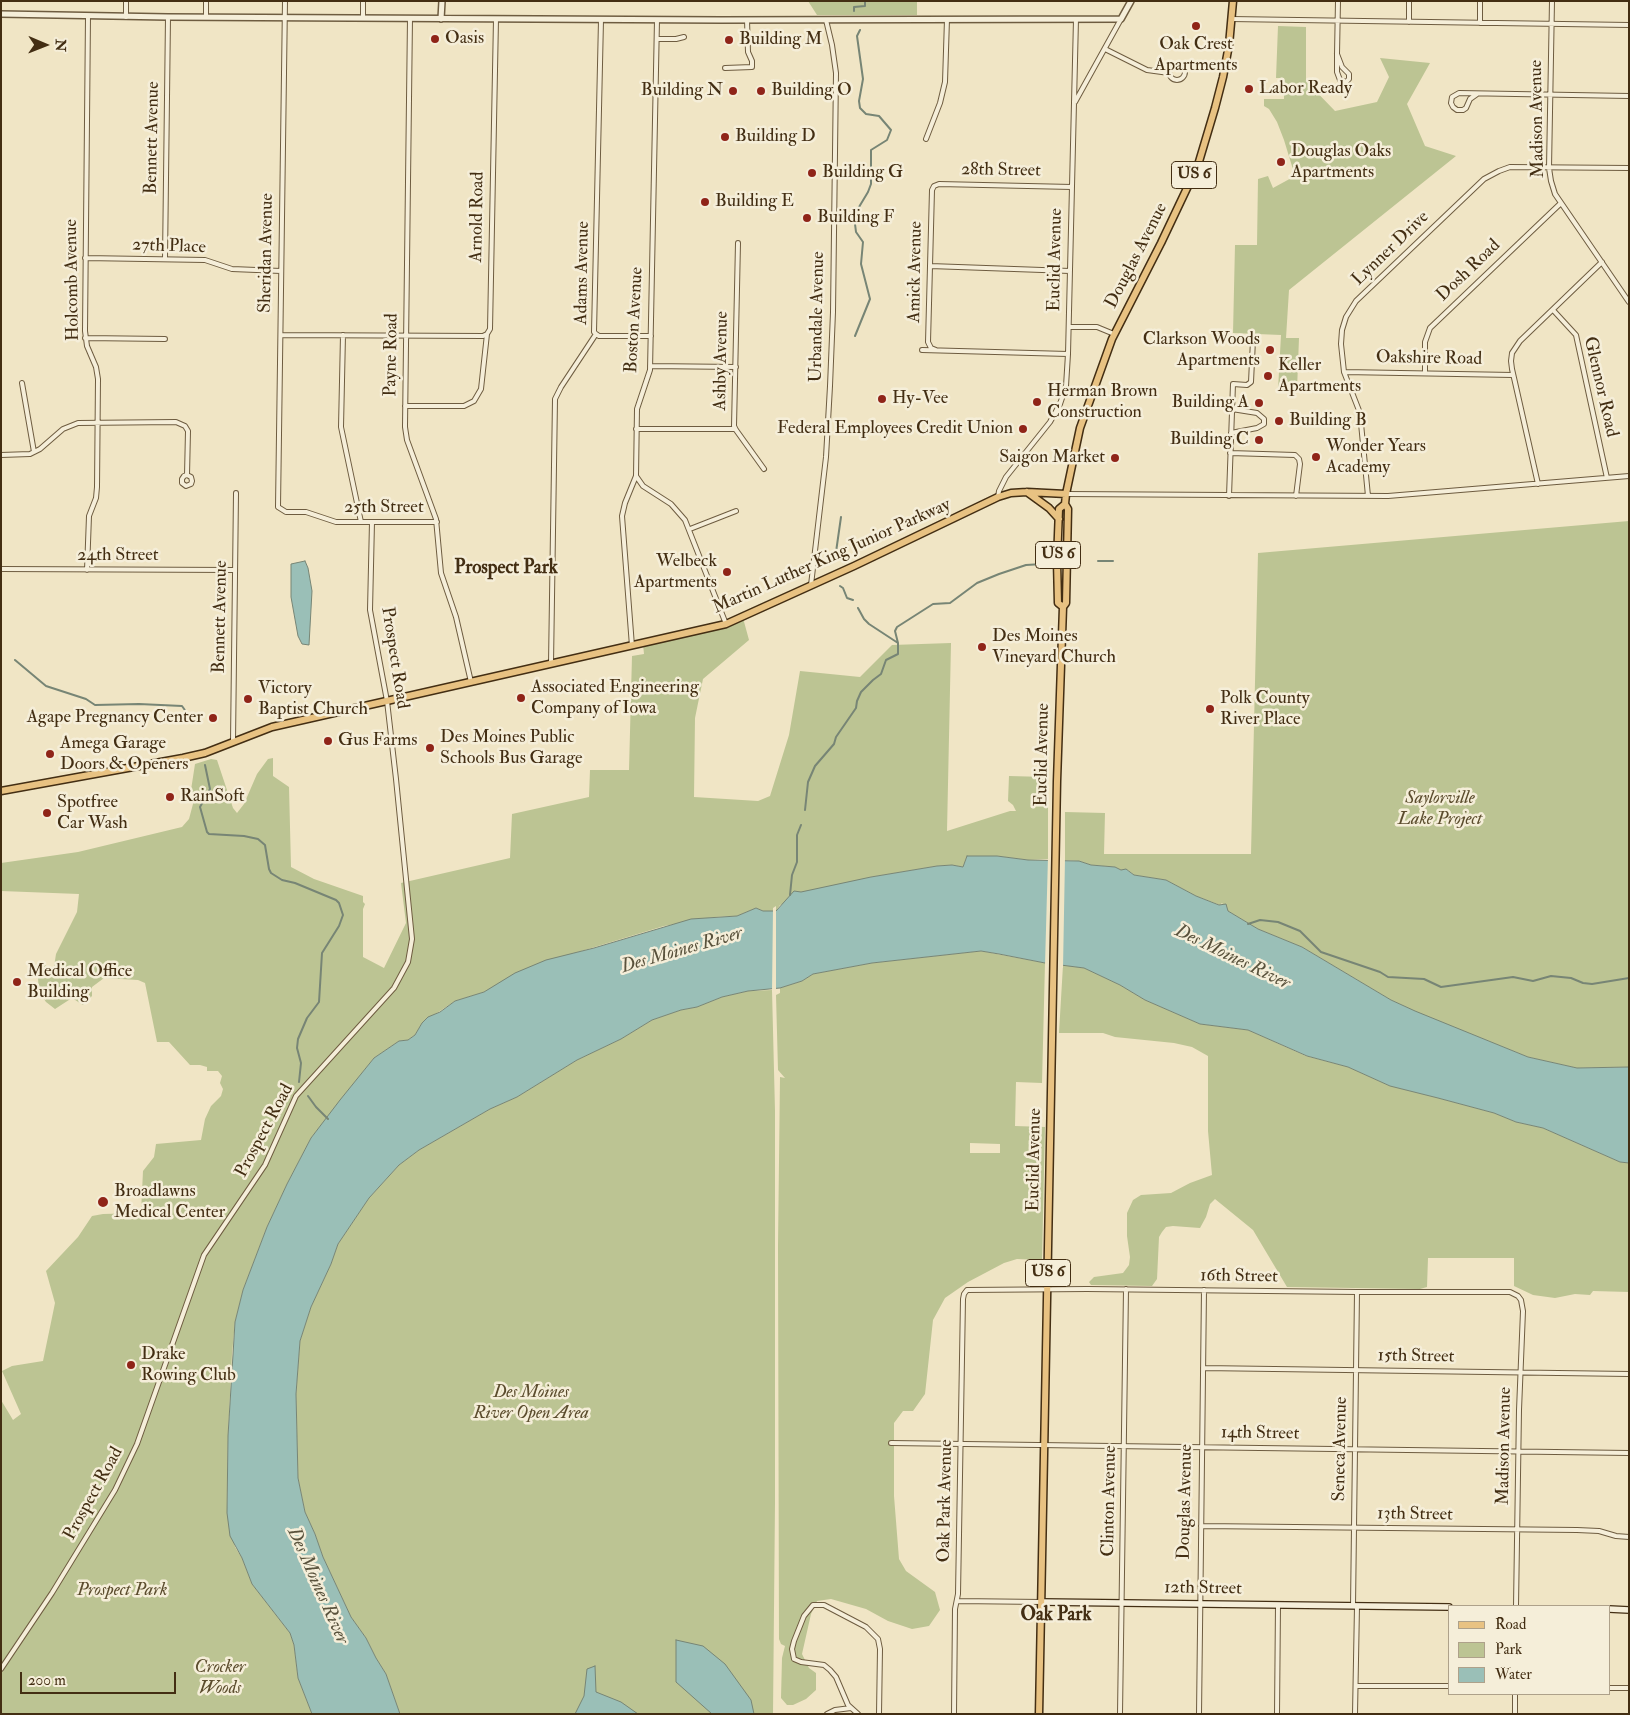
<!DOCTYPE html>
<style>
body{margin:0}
#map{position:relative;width:1630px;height:1715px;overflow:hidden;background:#f0e5c5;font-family:"IM FELL Double Pica",serif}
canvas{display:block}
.frame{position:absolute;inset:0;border:2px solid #432e13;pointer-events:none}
.legend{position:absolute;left:1448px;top:1605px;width:162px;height:90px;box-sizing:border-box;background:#f5eed9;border:1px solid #aea18a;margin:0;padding:6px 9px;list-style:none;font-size:15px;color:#432e13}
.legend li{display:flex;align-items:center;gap:10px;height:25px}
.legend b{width:25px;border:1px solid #aea18a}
.north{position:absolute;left:20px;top:20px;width:50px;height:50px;-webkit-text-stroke:4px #f5eed9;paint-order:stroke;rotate:91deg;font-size:14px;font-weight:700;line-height:20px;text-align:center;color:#432e13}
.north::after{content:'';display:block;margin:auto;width:18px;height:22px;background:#432e13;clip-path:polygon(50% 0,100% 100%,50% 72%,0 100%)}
.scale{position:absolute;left:20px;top:1672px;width:156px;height:22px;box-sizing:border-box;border:2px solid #432e13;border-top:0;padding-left:6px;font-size:15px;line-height:18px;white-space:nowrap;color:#432e13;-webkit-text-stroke:4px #f5eed9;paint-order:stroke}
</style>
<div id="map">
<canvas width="1630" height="1715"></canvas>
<div class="frame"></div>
<ul class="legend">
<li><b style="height:6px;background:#e8c282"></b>Road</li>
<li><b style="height:14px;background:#bcc493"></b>Park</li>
<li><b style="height:14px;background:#9abfb7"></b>Water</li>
</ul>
<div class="north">N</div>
<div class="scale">200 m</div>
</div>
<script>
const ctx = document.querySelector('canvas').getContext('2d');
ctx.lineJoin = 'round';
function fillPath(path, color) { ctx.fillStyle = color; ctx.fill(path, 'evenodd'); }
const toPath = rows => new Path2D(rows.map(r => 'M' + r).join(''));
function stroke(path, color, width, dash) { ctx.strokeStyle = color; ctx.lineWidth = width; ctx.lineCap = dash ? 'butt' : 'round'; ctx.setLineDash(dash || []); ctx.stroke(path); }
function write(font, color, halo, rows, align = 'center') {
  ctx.font = font + ' "IM FELL Double Pica",serif'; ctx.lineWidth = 5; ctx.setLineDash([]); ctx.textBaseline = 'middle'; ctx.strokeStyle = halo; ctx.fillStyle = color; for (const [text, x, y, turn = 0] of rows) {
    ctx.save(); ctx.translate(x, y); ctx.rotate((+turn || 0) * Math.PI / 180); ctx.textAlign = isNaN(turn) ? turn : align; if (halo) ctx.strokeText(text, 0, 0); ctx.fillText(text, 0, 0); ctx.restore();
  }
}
fillPath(toPath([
 [808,1,917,1,917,15,817,15],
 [1278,26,1306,27,1306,81,1335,111,1377,102,1389,77,1380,58,1430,63,1407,104,1425,146,1456,156,1289,290,1286,338,1299,338,1297,390,1278,390,1281,335,1233,333,1235,245,1257,245,1258,179,1268,176,1273,188,1295,176,1284,140,1277,122,1269,109,1264,106,1264,99,1284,99,1284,78,1276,78],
 [1629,521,1629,1067,1577,1068,1528,1057,1414,1011,1391,1000,1302,947,1258,929,1228,911,1222,903,1220,905,1196,896,1166,880,1134,875,1128,870,1121,870,1115,867,1091,865,1079,861,1065,860,1065,812,1105,813,1104,854,1251,854,1258,553],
 [743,618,749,640,703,679,695,718,694,797,758,801,770,796,789,735,800,671,860,677,892,645,951,643,947,831,1010,811,1016,811,1013,805,1008,801,1009,776,1046,777,1048,780,1048,859,1028,860,997,856,967,856,963,867,952,865,937,866,871,877,780,905,776,911,763,911,756,908,737,916,715,917,664,926,575,953,484,992,455,1001,422,1023,415,1035,408,1040,399,1041,374,1058,311,1138,287,1184,267,1227,243,1290,235,1322,232,1354,228,1436,227,1501,235,1547,242,1558,252,1584,290,1633,294,1645,298,1678,312,1714,1,1714,1,1400,13,1420,21,1414,2,1371,12,1366,43,1361,55,1303,46,1271,78,1237,92,1216,103,1214,141,1213,143,1171,154,1157,156,1144,201,1140,205,1119,211,1106,221,1096,223,1089,220,1083,222,1076,218,1071,207,1071,207,1067,200,1065,190,1065,169,1042,157,1042,145,983,138,980,104,978,92,987,92,996,83,1005,72,998,55,1009,46,1002,39,992,37,964,39,961,48,967,54,967,56,954,77,912,79,894,1,891,1,863,78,852,182,827,189,819,193,804,191,790,195,764,211,759,217,760,233,808,237,813,244,804,257,774,268,759,273,758,273,776,289,787,291,867,314,879,363,896,363,902,365,904,363,909,363,957,384,968,406,923,401,883,510,858,512,814,589,797,590,770,629,770,632,656,644,654,643,644],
 [981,951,1045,963,1042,1083,1016,1082,1015,1126,1045,1127,1042,1260,1017,1259,1004,1263,968,1282,945,1298,933,1320,925,1394,913,1411,903,1411,894,1423,894,1496,899,1559,906,1571,935,1592,940,1610,929,1626,912,1629,888,1621,866,1609,831,1599,817,1601,811,1614,802,1654,809,1668,816,1673,816,1690,806,1699,793,1705,787,1705,781,1698,782,1658,785,1646,781,1644,779,1639,778,1246,780,1077,785,1078,778,1070,776,995,780,993,780,988,802,981,813,974,872,963],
 [970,1143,1000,1144,1000,1153,970,1153],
 [1063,965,1084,968,1120,985,1145,1000,1200,1024,1248,1030,1306,1056,1348,1067,1390,1086,1438,1098,1494,1113,1516,1122,1543,1128,1620,1162,1629,1163,1629,1292,1593,1291,1590,1295,1575,1294,1555,1298,1533,1295,1514,1286,1514,1258,1428,1258,1427,1287,1420,1289,1287,1287,1253,1230,1215,1199,1210,1204,1206,1217,1200,1228,1173,1226,1166,1227,1162,1232,1159,1237,1157,1279,1152,1286,1091,1285,1089,1282,1094,1277,1123,1273,1129,1265,1130,1257,1127,1236,1127,1213,1133,1200,1141,1195,1171,1193,1190,1183,1212,1175,1208,1131,1208,1056,1192,1047,1174,1043,1115,1037,1103,1033,1059,1033],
 [772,990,775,1111,775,1503,773,1714,400,1714,386,1674,376,1658,366,1638,351,1617,323,1557,315,1534,305,1512,298,1478,296,1394,300,1341,311,1307,331,1264,338,1244,369,1198,399,1165,419,1150,490,1109,517,1097,577,1060,621,1039,652,1020,681,1010,697,1007,722,997,748,991]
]), '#bcc493');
const water = toPath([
 [305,561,308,568,312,591,309,645,302,644,298,636,291,597,291,564,305,561],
 [967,856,997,856,1028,860,1079,861,1091,865,1115,867,1121,870,1126,869,1134,875,1166,880,1196,896,1219,905,1226,904,1228,911,1258,929,1302,947,1391,1000,1415,1011,1528,1057,1577,1068,1629,1067,1629,1163,1620,1162,1543,1128,1516,1122,1494,1113,1438,1098,1390,1086,1348,1067,1307,1056,1248,1030,1200,1024,1145,1000,1120,985,1084,968,1045,963,999,954,981,951,872,963,813,974,802,981,780,988,748,991,722,997,697,1007,681,1010,652,1020,621,1039,577,1060,517,1097,490,1109,419,1150,399,1165,369,1198,338,1244,331,1264,311,1307,300,1341,296,1394,298,1478,305,1512,315,1534,323,1557,351,1617,366,1638,376,1658,386,1674,400,1714,312,1714,298,1678,294,1645,290,1633,252,1584,242,1558,230,1536,227,1513,228,1436,235,1322,243,1290,267,1227,287,1184,311,1138,340,1100,374,1058,399,1041,408,1040,415,1035,422,1023,428,1017,440,1012,455,1001,484,992,515,973,546,960,594,948,691,919,737,916,756,908,763,911,776,911,794,891,801,892,871,877,937,866,952,865,963,867,967,856],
 [676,1640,703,1646,725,1664,751,1700,754,1714,712,1714,676,1682,676,1640],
 [595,1666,596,1692,621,1702,638,1714,575,1714,584,1696,587,1669,595,1666]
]);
fillPath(water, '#9abfb7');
stroke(water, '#778575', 1);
fillPath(toPath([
 [1048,857,1065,858,1063,968,1045,965],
 [776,906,776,992,772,992,773,908]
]), '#f0e5c5');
stroke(toPath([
 [854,11,854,7,865,6,865,1],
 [855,336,870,299,861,264,863,242,856,232,855,224,856,212,868,192,871,184,871,150,887,140,891,130,879,116,866,114,860,108,859,101,863,79,857,36,860,30],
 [836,552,841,517],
 [1098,561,1113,561],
 [840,586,843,588,847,598,853,600],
 [898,643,895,631,897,627,933,604,950,603,977,583,999,574,1026,565,1043,564],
 [15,660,46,686,86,699,95,705,139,704,182,706,192,720],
 [205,765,210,789,200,807,207,832,209,834,244,836,258,839,265,845,269,869,271,873,282,880,295,883,336,900,339,903,343,915,339,926,322,953,319,1002,307,1018,298,1039,297,1048,301,1063,299,1082],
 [805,810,808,782,815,766,834,744,836,737,856,708,857,701,861,692,873,680,881,674,886,660,898,654,898,643,869,624,864,619,858,608],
 [790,895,792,875,797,862,797,835,801,825],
 [1248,924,1260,920,1278,922,1300,931,1321,952,1380,972,1388,977,1424,979,1441,987,1513,977,1533,981,1551,976,1571,978,1583,983,1592,984,1629,978],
 [308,1096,316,1107,328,1119]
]), '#778575', 2);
const minor = toPath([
 [285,1,278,507,286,512,306,512,336,522,437,522],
 [1552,1,1549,168,1551,181,1555,194,1629,302],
 [126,17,126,1],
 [206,17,206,1],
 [363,18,363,1],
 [410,18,405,427,407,440,436,519,441,573,456,617,471,682],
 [1231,19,1629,25],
 [1409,22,1409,1],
 [1480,23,1480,1],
 [657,39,676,39,684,37],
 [1105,49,1147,70,1169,73],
 [1337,54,1342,67,1349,74,1349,79,1346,82,1340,80,1337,72,1337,54,1338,1],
 '1169 72a8 8 0 1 1 16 0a8 8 0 1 1-16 0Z',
 [725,68,752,67,752,61,748,52,747,20],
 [1477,94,1470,99,1466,108,1463,110,1457,110,1453,107,1451,103,1452,97,1459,93,1629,96],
 [1075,102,1121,19],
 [926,139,940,103,945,82,947,19],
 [738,243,734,426,736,430,764,469],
 [85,258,205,260,232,269,281,271],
 [165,259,168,17],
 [930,266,1070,271],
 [1553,310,1576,335,1607,478],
 [1069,327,1097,327,1114,334],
 [596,334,599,336,651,336],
 [281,335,483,336,487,334],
 [343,335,341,427,361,522],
 [85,338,165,339],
 [922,350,1068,354],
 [936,350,931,348,928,342,932,190,934,186,939,184,1072,187],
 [650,366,736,367],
 [1344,372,1513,375],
 [1425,373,1425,342,1430,328,1561,203],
 [22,383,34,452],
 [405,406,464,406,474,401,481,389,487,334,490,329,496,19],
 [636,429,735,429],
 [1231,433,1257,428,1264,424,1264,419,1257,413,1232,409],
 [1230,453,1295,455,1299,459,1300,464,1296,496],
 [1,455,30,454,40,449,63,429,78,423,176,422,185,426,188,431,187,475,191,477,192,481,191,484,186,486,182,483,182,479,184,476,187,475],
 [636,476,643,486,671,504,685,520,726,624],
 [1538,484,1512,369,1511,361,1512,353,1520,341,1602,262],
 [1066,494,1388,496,1629,476],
 [1229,496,1233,384,1247,385,1251,382,1253,340],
 [1368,496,1360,413,1344,372,1341,344,1342,330,1346,317,1356,301,1484,179,1499,171,1510,167,1629,168],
 [998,497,999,491,1006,477,1050,422,1060,404,1066,386,1068,354,1076,19],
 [690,529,736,511],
 [1,569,235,570],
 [87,570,89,516,96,498,97,487,98,379,96,367,87,346,85,331,88,16],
 [811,585,826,457,830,386,833,312,836,73,832,45,826,20],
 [632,646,622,516,625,503,636,476,637,409,650,370,657,20],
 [551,664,555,399,561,387,596,334,594,332,601,20],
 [233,741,236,493],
 [1203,1368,1629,1374],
 [891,1443,1629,1453],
 [1201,1526,1577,1530,1599,1531,1616,1536,1629,1537],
 [957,1601,1042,1602],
 [1353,1606,1357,1292],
 [1,1669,52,1593,115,1490,137,1444,204,1255,265,1165,296,1096,394,988,408,962,412,939,396,779,387,701,370,610,372,522],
 [1356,1686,1449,1686],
 [1609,1688,1629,1688],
 [827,1714,835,1710,851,1708],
 [858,1714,848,1705,836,1677,830,1670,824,1665,801,1662,794,1659,792,1649,794,1641,804,1616,813,1605,824,1605,866,1627,878,1639,880,1649,879,1714],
 [954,1714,955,1609,958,1594,963,1299,964,1294,967,1290,1087,1289,1357,1292,1510,1292,1518,1296,1521,1300,1523,1311,1519,1410,1516,1606],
 [1120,1714,1126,1289],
 [1199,1714,1204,1290],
 [1277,1714,1278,1605],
 [1355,1714,1357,1606],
 [1515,1714,1515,1694]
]);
const tertiary = toPath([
 [1,14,168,17,721,20,1121,19,1131,1],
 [441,19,442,1]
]);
const secondary = toPath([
 [1042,1602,1449,1607],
 [1609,1609,1629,1610]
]);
const primary = toPath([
 [1027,492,1049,508,1059,519],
 [1063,607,1058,603,1057,561,1059,509,1065,504],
 [1,791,183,758,205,753,272,727,726,624,854,566,998,497,1011,493,1027,492,1066,494],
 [1039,1714,1057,781,1063,607,1066,603,1068,509,1065,504,1066,494,1080,428,1112,339,1161,243,1198,165,1215,108,1223,77,1229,45,1233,1]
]);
stroke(minor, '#6e5c40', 6);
stroke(tertiary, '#6e5c40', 8);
stroke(secondary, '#432e13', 8);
stroke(primary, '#432e13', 9);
stroke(minor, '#f5eed9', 4);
stroke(tertiary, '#f5eed9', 5);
stroke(secondary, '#f5eed9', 5.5);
stroke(primary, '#e8c282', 6);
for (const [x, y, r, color] of [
 [1196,26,5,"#8f2418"],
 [435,39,5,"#8f2418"],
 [729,40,5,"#8f2418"],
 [1249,89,5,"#8f2418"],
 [733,91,5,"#8f2418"],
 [761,91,5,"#8f2418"],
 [725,137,5,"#8f2418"],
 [1281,162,5,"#8f2418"],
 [812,173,5,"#8f2418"],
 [705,202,5,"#8f2418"],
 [807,218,5,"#8f2418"],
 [1270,350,5,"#8f2418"],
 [1268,376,5,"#8f2418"],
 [882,399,5,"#8f2418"],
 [1037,402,5,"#8f2418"],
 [1259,403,5,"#8f2418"],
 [1279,421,5,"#8f2418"],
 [1023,429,5,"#8f2418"],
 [1259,440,5,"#8f2418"],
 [1316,457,5,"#8f2418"],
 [1115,458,5,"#8f2418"],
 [727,572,5,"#8f2418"],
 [982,647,5,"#8f2418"],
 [521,698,5,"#8f2418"],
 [248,699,5,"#8f2418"],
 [1210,709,5,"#8f2418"],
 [213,718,5,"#8f2418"],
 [328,741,5,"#8f2418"],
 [430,748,5,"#8f2418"],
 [50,754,5,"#8f2418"],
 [170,797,5,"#8f2418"],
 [47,813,5,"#8f2418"],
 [17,982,5,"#8f2418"],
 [103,1202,6,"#8f2418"],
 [131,1365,5,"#8f2418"]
]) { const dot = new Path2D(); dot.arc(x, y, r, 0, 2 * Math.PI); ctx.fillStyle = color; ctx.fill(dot); stroke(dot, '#f5eed9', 2); }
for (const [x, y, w] of [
 [1194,175,45],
 [1058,555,45],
 [1048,1273,45]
]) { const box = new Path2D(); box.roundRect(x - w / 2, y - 13.5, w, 27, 4); ctx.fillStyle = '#f5eed9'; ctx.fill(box); stroke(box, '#432e13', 1); }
write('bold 16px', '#432e13', null, [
 ["US 6",1194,175],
 ["US 6",1058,555],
 ["US 6",1048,1273]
]);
write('18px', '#432e13', '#f5eed9', [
 ["Oasis",445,39],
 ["Building M",739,40],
 ["Oak Crest",1196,45,"center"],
 ["Apartments",1196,66,"center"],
 ["Labor Ready",1259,89],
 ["Building N",723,91,"right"],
 ["Building O",771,91],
 ["Building D",735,137],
 ["Douglas Oaks",1291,152],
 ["Apartments",1291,173],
 ["Building G",822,173],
 ["Building E",715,202],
 ["Building F",817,218],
 ["Clarkson Woods",1260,340,"right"],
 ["Apartments",1260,361,"right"],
 ["Keller",1278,366],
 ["Apartments",1278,387],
 ["Herman Brown",1047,392],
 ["Construction",1047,413],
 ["Hy-Vee",892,399],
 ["Building A",1249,403,"right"],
 ["Building B",1289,421],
 ["Federal Employees Credit Union",1013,429,"right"],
 ["Building C",1249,440,"right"],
 ["Wonder Years",1326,447],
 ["Academy",1326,468],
 ["Saigon Market",1105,458,"right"],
 ["Welbeck",717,562,"right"],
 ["Apartments",717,583,"right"],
 ["Des Moines",992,637],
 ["Vineyard Church",992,658],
 ["Associated Engineering",531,688],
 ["Company of Iowa",531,709],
 ["Victory",258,689],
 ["Baptist Church",258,710],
 ["Polk County",1220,699],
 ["River Place",1220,720],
 ["Agape Pregnancy Center",203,718,"right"],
 ["Des Moines Public",440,738],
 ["Schools Bus Garage",440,759],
 ["Gus Farms",338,741],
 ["Amega Garage",60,744],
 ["Doors & Openers",60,765],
 ["RainSoft",180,797],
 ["Spotfree",57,803],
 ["Car Wash",57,824],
 ["Medical Office",27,972],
 ["Building",27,993],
 ["Broadlawns",114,1192],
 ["Medical Center",114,1213],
 ["Drake",141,1355],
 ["Rowing Club",141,1376]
], 'left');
write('18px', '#432e13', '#f5eed9', [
 ["Madison Avenue",1538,119,-91],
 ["Bennett Avenue",153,138,-89],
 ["28th Street",1001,171,1],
 ["Arnold Road",478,217,-89],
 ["27th Place",169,247,2],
 ["Lynner Drive",1391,249,-44],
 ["Sheridan Avenue",267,253,-89],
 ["Douglas Avenue",1137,256,-63],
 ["Euclid Avenue",1056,260,-89],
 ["Dosh Road",1469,271,-44],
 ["Amick Avenue",916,272,-89],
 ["Adams Avenue",583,273,-89],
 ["Holcomb Avenue",73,280,-91],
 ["Urbandale Avenue",818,317,-89],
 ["Boston Avenue",635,320,-87],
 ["Payne Road",392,355,-89],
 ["Oakshire Road",1429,359,1],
 ["Ashby Avenue",722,361,-89],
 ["Glennor Road",1600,387,77],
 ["25th Street",384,508],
 ["24th Street",118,556],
 ["Martin Luther King Junior Parkway",832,557,-24],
 ["Bennett Avenue",221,617,-89],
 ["Prospect Road",394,658,81],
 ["Euclid Avenue",1043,755,-89],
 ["Prospect Road",265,1131,-62],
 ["Euclid Avenue",1035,1160,-89],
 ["16th Street",1239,1277,1],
 ["15th Street",1416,1357,1],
 ["14th Street",1260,1434,1],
 ["Madison Avenue",1505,1446,-89],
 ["Seneca Avenue",1341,1449,-89],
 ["Prospect Road",94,1494,-61],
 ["Oak Park Avenue",946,1501,-89],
 ["Clinton Avenue",1110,1501,-89],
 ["Douglas Avenue",1186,1502,-89],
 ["13th Street",1415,1515,1],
 ["12th Street",1203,1589,1]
]);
write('italic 18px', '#5b4c2d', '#f5eed9', [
 ["Saylorville",1440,799],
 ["Lake Project",1440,820],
 ["Des Moines",531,1393],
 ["River Open Area",531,1414],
 ["Prospect Park",122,1591],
 ["Crocker",220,1668],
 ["Woods",220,1689]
]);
write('bold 19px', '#432e13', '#f5eed9', [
 ["Prospect Park",506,569],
 ["Oak Park",1056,1616]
]);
write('italic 19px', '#59523c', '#f5eed9', [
 ["Des Moines River",682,951,-16],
 ["Des Moines River",1232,958,26],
 ["Des Moines River",317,1586,66]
]);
</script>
